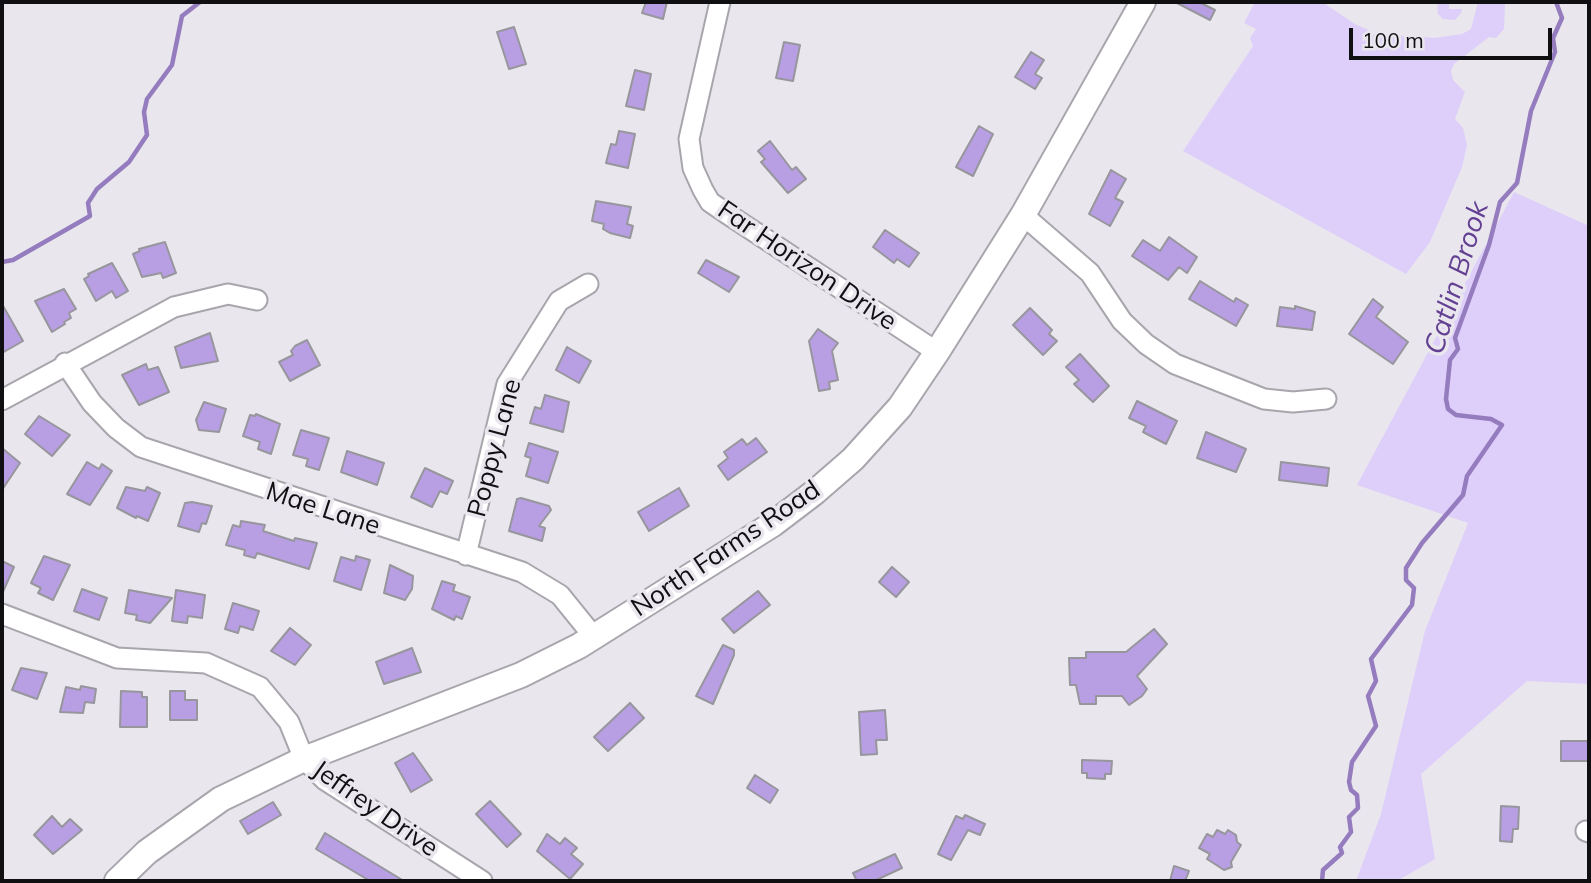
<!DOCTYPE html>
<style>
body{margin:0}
#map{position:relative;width:1591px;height:883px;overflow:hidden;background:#e9e6ee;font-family:Mulish,sans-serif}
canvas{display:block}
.frame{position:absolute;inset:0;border:4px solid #100f11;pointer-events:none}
.scale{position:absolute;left:1349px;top:28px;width:203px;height:32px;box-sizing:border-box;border:4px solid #100f11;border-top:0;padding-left:9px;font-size:21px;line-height:24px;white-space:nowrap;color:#100f11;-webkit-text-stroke:5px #e9e6ee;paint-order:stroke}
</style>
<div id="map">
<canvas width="1591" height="883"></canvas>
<div class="frame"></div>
<div class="scale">100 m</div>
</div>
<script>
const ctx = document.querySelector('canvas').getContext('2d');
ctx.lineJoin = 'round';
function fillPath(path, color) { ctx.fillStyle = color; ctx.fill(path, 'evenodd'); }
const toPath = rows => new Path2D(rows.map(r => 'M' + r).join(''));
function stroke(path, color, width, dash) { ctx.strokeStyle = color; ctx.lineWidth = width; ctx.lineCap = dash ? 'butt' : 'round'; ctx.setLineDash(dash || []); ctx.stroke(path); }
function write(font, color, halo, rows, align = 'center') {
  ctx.font = font + ' Mulish,sans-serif'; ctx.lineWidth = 7; ctx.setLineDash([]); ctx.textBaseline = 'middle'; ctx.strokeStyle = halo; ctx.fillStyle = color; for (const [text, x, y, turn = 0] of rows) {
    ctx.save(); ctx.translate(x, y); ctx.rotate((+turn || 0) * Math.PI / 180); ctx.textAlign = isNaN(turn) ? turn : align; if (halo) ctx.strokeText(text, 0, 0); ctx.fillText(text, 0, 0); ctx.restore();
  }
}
fillPath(toPath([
 [1255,2,1322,2,1355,24,1377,34,1435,38,1462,34,1471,29,1478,2,1505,2,1504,29,1496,38,1489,37,1454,64,1451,71,1453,80,1465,92,1455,119,1463,128,1467,145,1462,167,1430,242,1406,274,1183,151,1253,46,1250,38,1256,29,1244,23],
 [1437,2,1449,2,1449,9,1462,9,1461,13,1455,20,1443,19,1438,14],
 [1514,192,1589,226,1589,684,1527,681,1421,774,1435,859,1397,881,1356,881,1381,814,1425,631,1468,523,1357,485]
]), '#decffa');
stroke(toPath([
 [2,262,13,260,90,216,88,203,97,189,129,162,147,135,144,112,147,99,172,65,182,16,200,2],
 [1322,881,1323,870,1342,853,1340,847,1351,832,1349,817,1358,808,1357,795,1351,790,1349,782,1352,762,1376,726,1368,696,1376,681,1371,659,1412,605,1414,588,1406,580,1406,568,1422,543,1463,495,1467,476,1502,425,1491,419,1456,415,1448,409,1446,399,1450,360,1458,349,1455,338,1489,245,1500,202,1517,183,1531,111,1555,52,1553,38,1562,18,1556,2]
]), '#957cbe', 4.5);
const building = toPath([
 [646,2,667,2,663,19,642,13,646,2],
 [1175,2,1199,2,1215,10,1210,20,1175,2],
 [514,27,526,64,509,69,497,32,514,27],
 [784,42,800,45,793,81,776,78,784,42],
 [1031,52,1044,60,1035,74,1042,78,1035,89,1015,77,1031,52],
 [635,70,651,74,644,110,626,106,635,70],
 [979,126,993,134,973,176,956,167,979,126],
 [619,131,635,134,628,168,606,163,611,144,616,145,619,131],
 [770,141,792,170,796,167,806,179,788,193,761,162,765,159,758,151,770,141],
 [1111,170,1126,179,1115,198,1123,202,1110,226,1089,214,1111,170],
 [596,201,631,207,627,224,633,226,630,238,610,233,603,229,604,224,592,221,596,201],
 [885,230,919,253,909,267,897,259,894,263,873,247,885,230],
 [1169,237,1197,257,1187,273,1179,267,1168,280,1132,256,1143,240,1160,251,1169,237],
 [165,242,176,273,163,278,161,273,142,277,133,254,140,251,139,249,165,242],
 [706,260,739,277,729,292,698,273,706,260],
 [112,263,128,291,116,298,112,291,96,301,84,279,89,276,88,274,112,263],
 [1200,281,1234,302,1236,298,1248,305,1236,326,1189,299,1200,281],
 [64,289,76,309,69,313,71,318,64,322,65,324,52,332,35,301,64,289],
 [1373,299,1383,307,1376,317,1408,342,1393,364,1349,334,1373,299],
 [2,304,23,341,2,353,2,304],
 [1295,306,1315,312,1312,330,1277,326,1280,307,1295,309,1295,306],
 [1030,308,1052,330,1049,334,1057,341,1043,355,1013,325,1030,308],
 [818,329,838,343,832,351,838,380,829,382,830,389,819,391,809,341,818,329],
 [210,333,218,361,181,368,175,347,210,333],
 [307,340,320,365,290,381,279,362,293,355,291,351,295,346,307,340],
 [567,347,591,361,579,383,556,370,567,347],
 [1080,354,1109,386,1093,402,1074,384,1079,380,1066,367,1080,354],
 [146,364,148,370,158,367,169,392,139,405,122,375,146,364],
 [545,395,569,402,563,432,530,423,535,407,541,409,545,395],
 [1137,401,1177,421,1166,444,1143,432,1146,426,1129,418,1137,401],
 [204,402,226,409,219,432,199,430,196,420,204,402],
 [256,414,280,424,271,454,258,449,260,442,243,436,250,415,255,416,256,414],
 [39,416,70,435,52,456,25,434,39,416],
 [301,430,329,438,319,470,306,466,308,459,293,455,301,430],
 [1206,432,1246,449,1236,472,1197,458,1206,432],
 [756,438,767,452,728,480,718,466,728,458,724,452,742,439,747,445,756,438],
 [529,443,558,452,548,483,526,476,531,458,525,456,529,443],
 [2,448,20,463,2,490,2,448],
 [347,451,384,463,377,485,341,472,347,451],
 [87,462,99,469,102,464,112,471,90,505,67,494,87,462],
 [1281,462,1329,468,1327,486,1279,480,1281,462],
 [425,468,453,481,447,494,440,491,432,507,411,497,425,468],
 [126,487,145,491,147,487,160,493,148,521,137,516,136,518,117,508,126,487],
 [679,488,689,506,649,531,638,512,679,488],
 [521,498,549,506,551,510,539,526,545,528,542,541,509,531,517,499,521,498],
 [192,502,212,506,206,524,202,523,199,532,178,526,185,503,192,502],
 [241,521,265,525,263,531,294,541,295,538,317,543,309,569,257,553,255,558,244,555,245,550,226,545,233,525,240,527,241,521],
 [44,556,70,565,53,600,38,593,41,588,31,583,44,556],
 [356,556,370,560,361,590,334,581,341,557,355,561,356,556],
 [2,561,14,567,2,594,2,561],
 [390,565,413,576,412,589,405,600,384,593,390,565],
 [892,567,909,582,896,597,879,582,892,567],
 [442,581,455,585,453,591,470,597,462,619,456,616,454,620,432,609,442,581],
 [82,589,107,598,99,620,74,611,82,589],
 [129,590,172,598,150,623,136,620,137,615,125,613,129,590],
 [176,590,205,595,202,618,188,616,187,623,172,621,176,590],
 [758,591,770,605,734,633,722,619,758,591],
 [233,603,259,611,253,630,240,626,238,633,225,629,233,603],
 [290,628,311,645,295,665,271,651,290,628],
 [1154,629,1167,644,1137,676,1147,689,1142,696,1129,705,1122,696,1096,696,1096,704,1080,704,1076,685,1070,685,1069,658,1086,658,1086,652,1126,652,1154,629],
 [723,645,734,650,734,655,713,704,696,696,723,645],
 [412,648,421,672,384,684,376,662,412,648],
 [21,668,47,673,37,699,12,690,21,668],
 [81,686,96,689,94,703,85,702,83,713,60,712,66,687,80,690,81,686],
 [121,691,142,692,142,697,147,697,147,727,120,727,121,691],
 [170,691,185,691,185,700,197,700,197,720,170,720,170,691],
 [630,703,644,718,608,751,594,737,630,703],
 [885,710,887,740,876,740,877,754,861,755,859,712,885,710],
 [1561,741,1589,741,1589,761,1561,761,1561,741],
 [413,753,432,780,411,792,395,763,413,753],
 [1082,760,1112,761,1111,774,1105,774,1105,779,1087,778,1087,773,1082,773,1082,760],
 [755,775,778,790,770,803,747,788,755,775],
 [490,801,521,834,507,847,476,814,490,801],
 [273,802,281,815,248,834,240,821,273,802],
 [1501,806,1519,807,1518,829,1513,829,1512,842,1500,841,1501,806],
 [965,815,985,824,980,835,968,830,951,860,938,854,956,816,963,819,965,815],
 [52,816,62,827,70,819,82,830,53,854,34,835,52,816],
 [1217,830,1225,834,1228,830,1236,835,1237,842,1241,845,1231,862,1232,867,1224,870,1207,859,1210,854,1199,848,1207,834,1213,837,1217,830],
 [325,833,376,864,404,881,370,881,316,849,325,833],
 [547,834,560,844,565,838,577,848,571,854,583,864,570,879,537,851,547,834],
 [895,854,902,868,874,881,857,881,853,873,895,854],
 [1174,866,1189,871,1185,881,1170,881,1174,866]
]);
fillPath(building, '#b89ee3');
stroke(building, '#98969d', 2);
const minor = toPath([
 [720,2,689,139,693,168,703,190,710,202,726,213,937,352],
 [1023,215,1090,273,1122,321,1146,344,1175,364,1264,399,1293,402,1326,399],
 [65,363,92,403,116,428,141,447,522,572,560,595,594,637],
 [2,400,174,307,228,294,257,300],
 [466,555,507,384,559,301,588,284],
 [2,614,117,658,206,663,260,687,289,722,304,759,325,780,482,881],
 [1586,831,1589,832]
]);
const major = toPath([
 [117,881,147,852,221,799,304,759,521,675,579,646,773,524,815,492,853,459,900,407,937,352,1023,215,1143,2]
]);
stroke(minor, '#a8a5ac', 23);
stroke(major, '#a8a5ac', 28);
stroke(minor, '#fff', 19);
stroke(major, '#fff', 24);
write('26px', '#100f11', '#e9e6ee', [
 ["Far Horizon Drive",807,266,34],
 ["Poppy Lane",495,448,-75],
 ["Mae Lane",323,509,18],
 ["North Farms Road",726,549,-34],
 ["Jeffrey Drive",375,809,35]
]);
write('italic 28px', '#634091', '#e9e6ee', [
 ["Catlin Brook",1457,278,-73]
]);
</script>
